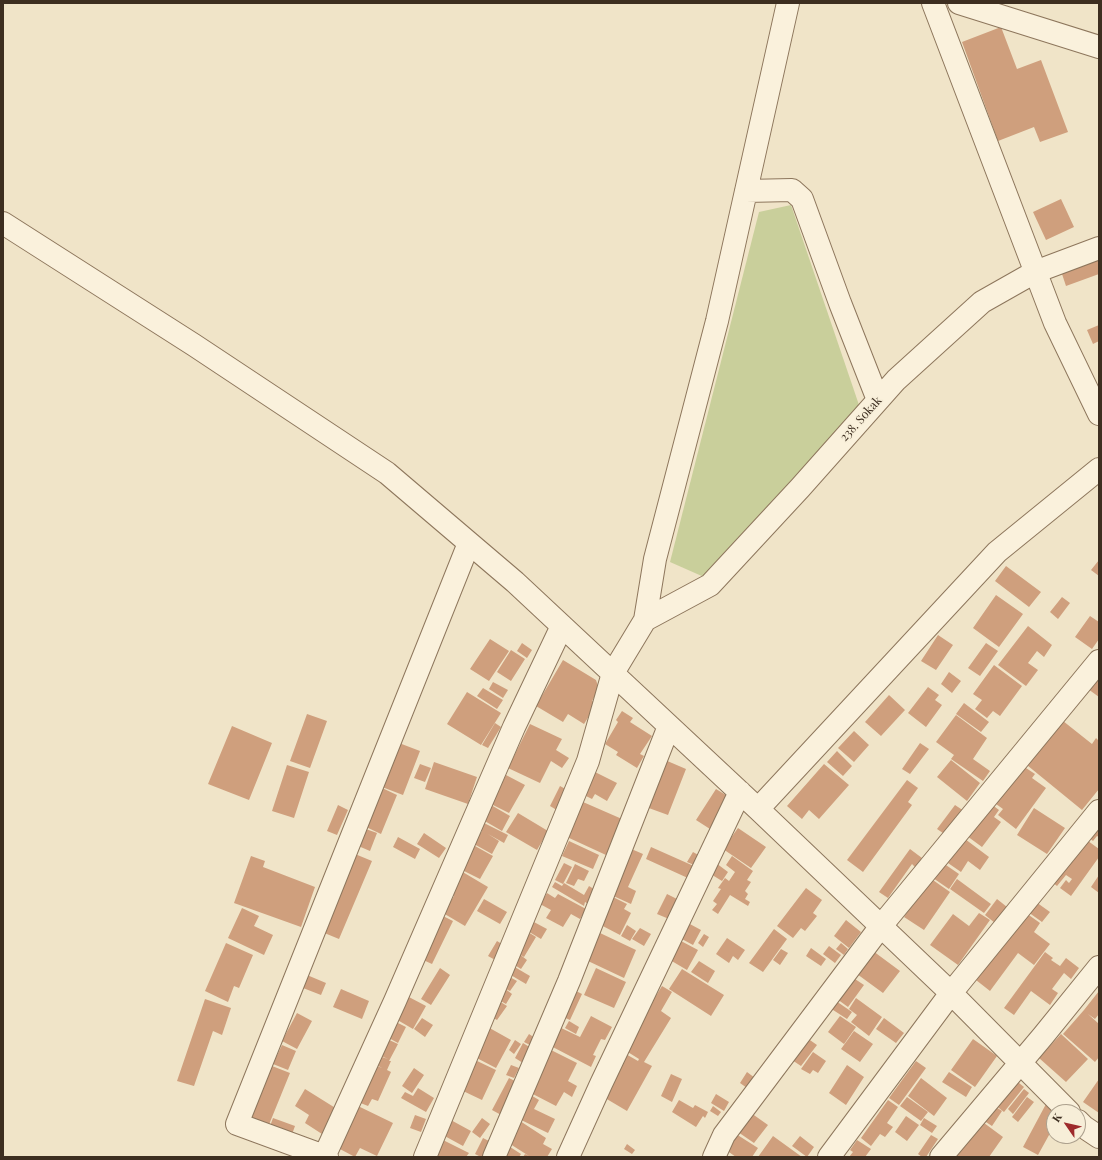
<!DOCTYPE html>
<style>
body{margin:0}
#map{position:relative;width:1102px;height:1160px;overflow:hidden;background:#f0e4c8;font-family:"Playfair Display",serif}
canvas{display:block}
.frame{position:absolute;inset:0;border:4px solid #3d2e20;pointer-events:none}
.north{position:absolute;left:1046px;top:1104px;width:40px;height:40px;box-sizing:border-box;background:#f7eed8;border:1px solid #ada18e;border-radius:50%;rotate:304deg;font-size:11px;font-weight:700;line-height:16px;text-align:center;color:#3d2e20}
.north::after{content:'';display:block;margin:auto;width:14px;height:18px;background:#9e2a2b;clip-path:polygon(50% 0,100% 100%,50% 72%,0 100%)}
</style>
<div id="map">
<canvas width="1102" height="1160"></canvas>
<div class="frame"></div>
<div class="north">K</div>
</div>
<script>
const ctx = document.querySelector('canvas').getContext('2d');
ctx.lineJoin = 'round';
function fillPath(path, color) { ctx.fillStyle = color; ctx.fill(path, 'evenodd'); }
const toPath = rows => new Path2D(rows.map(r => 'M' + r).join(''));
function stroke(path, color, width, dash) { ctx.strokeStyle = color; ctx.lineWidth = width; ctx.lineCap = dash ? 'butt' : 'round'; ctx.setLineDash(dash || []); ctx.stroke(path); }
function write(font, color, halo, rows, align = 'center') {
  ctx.font = font + ' "Playfair Display",serif'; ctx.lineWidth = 3; ctx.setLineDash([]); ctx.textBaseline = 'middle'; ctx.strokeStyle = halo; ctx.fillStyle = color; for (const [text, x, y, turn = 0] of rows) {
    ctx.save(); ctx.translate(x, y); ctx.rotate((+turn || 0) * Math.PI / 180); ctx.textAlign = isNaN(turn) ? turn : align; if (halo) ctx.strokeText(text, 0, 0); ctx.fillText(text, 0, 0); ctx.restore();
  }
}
fillPath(toPath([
 [791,205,859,405,704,577,670,562,759,212]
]), '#c9cf9b');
fillPath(toPath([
 [1001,27,1017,69,1041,60,1068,132,1040,142,1034,127,998,141,962,42],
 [1061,199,1074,227,1046,240,1033,212],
 [1099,254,1099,274,1066,286,1060,268],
 [1099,325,1099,341,1093,344,1087,330],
 [1099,560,1099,576,1091,570],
 [1006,566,1041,592,1029,607,995,581],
 [996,595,1023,614,999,647,973,628],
 [1062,597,1070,603,1058,619,1050,612],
 [1090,616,1099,622,1099,639,1092,649,1075,637],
 [1028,626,1052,645,1044,657,1037,651,1028,663,1038,670,1026,686,998,665],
 [938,635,953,645,936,670,921,661],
 [490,639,509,651,489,681,470,669],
 [522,643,532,650,527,658,517,651],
 [986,643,998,651,980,676,968,668],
 [511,650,525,659,511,681,497,672],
 [563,660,596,680,599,689,592,701,597,703,584,724,568,714,563,722,536,706],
 [994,665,1022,686,1000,716,993,711,987,718,975,709,982,700,973,694],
 [949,672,961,681,952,693,941,684],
 [1099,674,1099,697,1088,689],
 [493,682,508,690,503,698,489,689],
 [928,687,939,695,935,700,942,705,926,727,908,713],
 [483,688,503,700,497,709,477,696],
 [467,692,501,713,481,745,447,724],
 [889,695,905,710,881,736,865,722],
 [964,703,989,722,981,732,956,714],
 [622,711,633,718,630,722,652,736,640,754,644,756,637,768,616,755,618,752,605,744,618,722,616,720],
 [307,714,327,721,310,768,290,761],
 [956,715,987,738,973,759,990,771,983,781,951,759,954,755,936,742],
 [1058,717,1092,744,1096,738,1099,741,1099,789,1082,810,1022,761],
 [495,723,501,727,488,748,482,745],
 [530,724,562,739,556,750,569,758,562,768,551,761,540,783,508,768],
 [232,726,272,743,249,800,208,784],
 [854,731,869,745,854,762,838,748],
 [399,743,420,751,403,795,382,787],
 [920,743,929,749,910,774,902,769],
 [837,751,852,766,843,776,827,762],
 [665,760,686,769,668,815,646,807],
 [951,760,980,783,967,801,937,777],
 [434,762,477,777,468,804,425,789],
 [420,764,431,768,425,782,414,778],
 [824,764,849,785,819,819,809,810,802,819,787,806],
 [287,765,309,772,294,818,272,811],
 [1023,766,1035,774,1032,778,1046,788,1016,829,998,815,1003,809,996,804],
 [595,772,617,783,607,801,595,794,592,799,586,796,589,789,586,788],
 [506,775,525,785,509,813,491,804],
 [907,780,918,788,908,802,912,805,863,872,847,860],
 [560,786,571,792,560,812,550,806],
 [380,787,397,795,381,834,364,826],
 [716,789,729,797,710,829,696,820],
 [583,802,622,819,606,855,567,837],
 [991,804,999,810,994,817,1001,822,982,847,967,836],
 [338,805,348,810,337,835,327,831],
 [491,805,510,816,502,831,483,820],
 [955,805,964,811,946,835,937,829],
 [1034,808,1065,828,1047,854,1017,835],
 [518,813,548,831,537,850,506,832],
 [1099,821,1099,837,1097,836,1093,841,1088,837],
 [484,823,508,835,504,843,488,834,499,841,492,854,474,844,482,831,480,830],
 [363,828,377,833,370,851,356,845],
 [738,828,766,847,751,868,723,849],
 [424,833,446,848,439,858,417,844],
 [398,837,420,849,415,859,393,847],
 [1084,838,1099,849,1099,857,1071,896,1060,888,1066,880,1069,883,1072,879,1066,875,1057,886,1052,882],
 [965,839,989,857,980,870,968,861,961,872,948,863],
 [569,841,599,855,593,869,562,856],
 [475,846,493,856,480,879,462,870],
 [651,847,696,867,690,879,646,859],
 [629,848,643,854,628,887,636,891,631,904,609,894],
 [910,849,922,858,915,867,912,864,888,898,879,892],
 [693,852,700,856,694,865,687,862],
 [355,854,372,861,339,939,322,932],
 [251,856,265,861,263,867,315,887,301,927,234,903],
 [732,856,753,871,747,880,751,882,745,891,748,894,745,899,750,902,748,906,730,895,718,914,712,910,717,904,713,901,721,889,718,888,725,878,729,881,735,872,726,865],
 [564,863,572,867,563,884,555,880],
 [716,863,728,872,722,881,709,873],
 [943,863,959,874,949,889,933,878],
 [575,864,589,871,584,881,578,879,574,886,566,883],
 [461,871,488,887,465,926,443,913,454,896,449,893],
 [1099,875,1099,893,1091,887],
 [930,878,950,892,924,930,904,917],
 [957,879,991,904,984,913,950,889],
 [555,882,562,886,564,883,584,895,589,886,597,891,590,905,585,902,584,906,552,887],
 [806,888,822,900,813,913,817,916,805,931,801,928,793,938,777,926],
 [547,893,555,898,558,894,586,909,580,919,571,914,563,927,546,918,551,910,540,904],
 [667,894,679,900,669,919,657,914],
 [611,896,627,904,624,909,631,913,620,935,597,923],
 [484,899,507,912,500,924,477,911],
 [997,899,1007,907,995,923,985,915],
 [1036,902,1050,912,1042,922,1028,912],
 [242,908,259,916,254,926,273,935,264,955,228,938],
 [979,913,990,920,958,965,930,945,953,914,969,926],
 [1026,913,1040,923,1034,932,1050,944,1034,965,1018,953,990,991,976,980],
 [443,916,453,921,432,964,421,959],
 [846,920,861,932,849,948,834,936],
 [532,921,547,929,541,939,526,930],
 [688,923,701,930,693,945,680,938],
 [627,925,636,931,630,941,621,936],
 [640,928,651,934,644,946,632,939],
 [774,929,787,939,763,972,749,963],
 [528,932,536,937,524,957,516,952],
 [600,933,636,950,624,978,588,961],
 [704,934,709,937,703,947,698,943],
 [727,938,745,950,738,960,733,956,729,963,716,954],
 [497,941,505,946,497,961,488,956],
 [681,941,698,950,687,970,670,960],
 [226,943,253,955,239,988,234,986,228,1002,205,991],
 [841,943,848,949,844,955,836,949],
 [829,946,841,955,835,963,823,954],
 [811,948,826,959,821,966,806,956],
 [781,949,788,953,780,965,773,960],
 [873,951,900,971,883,993,857,974],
 [1045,952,1053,958,1051,960,1060,966,1066,958,1079,968,1071,979,1064,973,1052,989,1058,993,1050,1005,1031,991,1014,1015,1004,1008],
 [518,953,527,960,521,969,513,964],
 [699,961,715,971,708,983,691,972],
 [513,966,530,976,526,984,509,974],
 [440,968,450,975,431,1005,421,999],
 [596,968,626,982,614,1008,584,995],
 [682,969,724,995,711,1016,669,989],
 [307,975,326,983,321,995,303,988],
 [508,976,517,981,510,991,502,987],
 [852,977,864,985,848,1007,837,999],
 [662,986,672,992,661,1011,671,1018,644,1062,652,1066,627,1111,600,1095,624,1053,638,1061,639,1059,623,1049],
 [504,988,512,994,506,1004,499,1000],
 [341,989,369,1001,362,1019,333,1007],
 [574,990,582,994,570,1020,561,1016],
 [1099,991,1099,1014,1095,1019,1088,1014,1099,1024,1099,1057,1095,1062,1063,1034,1084,1010],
 [407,996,426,1006,413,1029,394,1018],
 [856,998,882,1017,869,1036,851,1022,857,1015,849,1009],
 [205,999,231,1008,222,1035,213,1031,194,1086,177,1081],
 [499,1001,507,1006,497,1020,490,1016],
 [836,1001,852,1012,847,1019,830,1008],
 [297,1013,312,1021,297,1049,282,1041],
 [591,1016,612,1027,605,1040,601,1039,593,1055,596,1056,591,1067,547,1044,557,1026,580,1037],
 [840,1016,856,1027,844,1044,828,1032],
 [422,1018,433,1025,425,1037,414,1029],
 [884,1018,904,1033,896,1043,876,1029],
 [394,1021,406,1027,398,1043,387,1037],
 [569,1021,579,1027,576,1034,565,1028],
 [486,1026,511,1040,496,1068,471,1055],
 [854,1031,873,1044,860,1062,841,1049],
 [529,1034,535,1038,530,1045,524,1042],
 [1061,1034,1088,1059,1066,1082,1039,1058],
 [807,1038,817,1045,801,1066,792,1060],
 [387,1039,398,1044,389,1061,391,1061,387,1070,391,1072,378,1101,372,1099,368,1106,358,1102,375,1065,382,1068,375,1064,379,1056,388,1059,379,1055],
 [973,1039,997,1056,975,1087,951,1070],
 [515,1040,521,1044,514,1054,509,1050],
 [523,1043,531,1048,523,1063,515,1058],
 [282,1045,296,1051,288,1070,273,1064],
 [549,1049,577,1063,568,1081,577,1086,572,1097,564,1092,556,1106,527,1091],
 [813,1052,826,1061,818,1073,813,1070,810,1074,801,1069],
 [475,1060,496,1070,482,1100,461,1090],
 [916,1061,926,1068,899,1105,889,1098],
 [511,1065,519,1068,514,1078,506,1075],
 [847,1065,864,1077,846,1105,829,1093],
 [272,1066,290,1073,268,1127,249,1119],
 [414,1068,424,1075,412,1093,402,1086],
 [747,1072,755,1078,747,1088,740,1083],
 [949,1072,972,1087,966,1097,942,1082],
 [671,1074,682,1079,672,1102,661,1096],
 [509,1078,515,1081,503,1116,492,1110],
 [921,1078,947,1098,934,1116,908,1096],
 [1014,1079,1024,1087,1004,1112,995,1105],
 [1099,1079,1099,1113,1083,1102],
 [418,1088,434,1098,426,1112,401,1098,405,1092,413,1096],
 [305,1089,337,1109,322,1134,305,1123,309,1115,295,1106],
 [1024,1089,1029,1093,1013,1114,1008,1109],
 [529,1094,539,1100,534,1109,555,1119,548,1133,517,1118],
 [716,1094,729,1102,724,1111,711,1103],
 [907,1097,928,1112,921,1121,900,1106],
 [1027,1097,1034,1102,1018,1122,1012,1117],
 [679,1100,693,1108,695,1105,708,1112,705,1118,703,1116,696,1127,672,1112],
 [888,1100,898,1107,887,1123,893,1127,885,1137,880,1134,871,1146,861,1138],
 [1046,1104,1060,1112,1054,1112,1054,1126,1038,1155,1023,1147],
 [993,1105,1002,1111,992,1126,983,1120],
 [358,1106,393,1123,377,1156,360,1148,355,1157,338,1148],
 [713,1106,721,1112,718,1116,710,1111],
 [751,1113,768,1125,754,1143,738,1132],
 [415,1115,426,1119,421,1132,410,1128],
 [906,1116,919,1125,907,1141,895,1132],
 [273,1118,295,1126,291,1137,269,1129],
 [482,1118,490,1124,480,1138,472,1132],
 [924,1118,937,1126,932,1133,920,1125],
 [449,1119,471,1131,463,1146,441,1134],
 [980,1120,1003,1137,989,1157,958,1157,955,1155],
 [520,1121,546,1138,543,1144,552,1149,547,1157,523,1157,525,1154,529,1156,507,1142],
 [736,1134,758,1148,752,1157,736,1157,726,1150],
 [931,1135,938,1139,926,1157,922,1157,918,1154],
 [773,1136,802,1157,758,1157],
 [800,1136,814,1147,807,1157,792,1146],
 [483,1138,493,1143,486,1157,481,1157,475,1154],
 [443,1140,469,1153,466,1157,434,1157],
 [857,1140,871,1149,865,1157,849,1157,853,1152,850,1150],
 [627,1144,635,1150,632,1154,624,1149],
 [507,1145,521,1154,519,1157,500,1157]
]), '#cf9f7d');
const minor = toPath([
 [933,3,1055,323,1099,414],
 [959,3,1099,47],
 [746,191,792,190,802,199,840,303,878,400],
 [3,223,194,345,387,473,515,582,758,809,951,993,1069,1112],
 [645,620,710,585,800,488,896,380,982,302,1035,272,1099,248],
 [758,809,997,552,1099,469],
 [1078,1121,1084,1127,1099,1137],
 [324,1157,395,1001,514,727,562,626],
 [327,1157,237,1124,469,543],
 [425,1157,588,761,613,673,645,620,655,559,717,321,788,3],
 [494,1157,569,981,669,726],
 [568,1157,601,1084,740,792],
 [714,1157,724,1135,881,926,1099,661],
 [829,1157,951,993,1099,811],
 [941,1157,1043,1036,1099,967]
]);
stroke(minor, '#8d765c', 24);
stroke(minor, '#faf1dc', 22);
write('12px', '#3d2e20', '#f7eed8', [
 ["238. Sokak",861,419,-48]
]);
</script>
